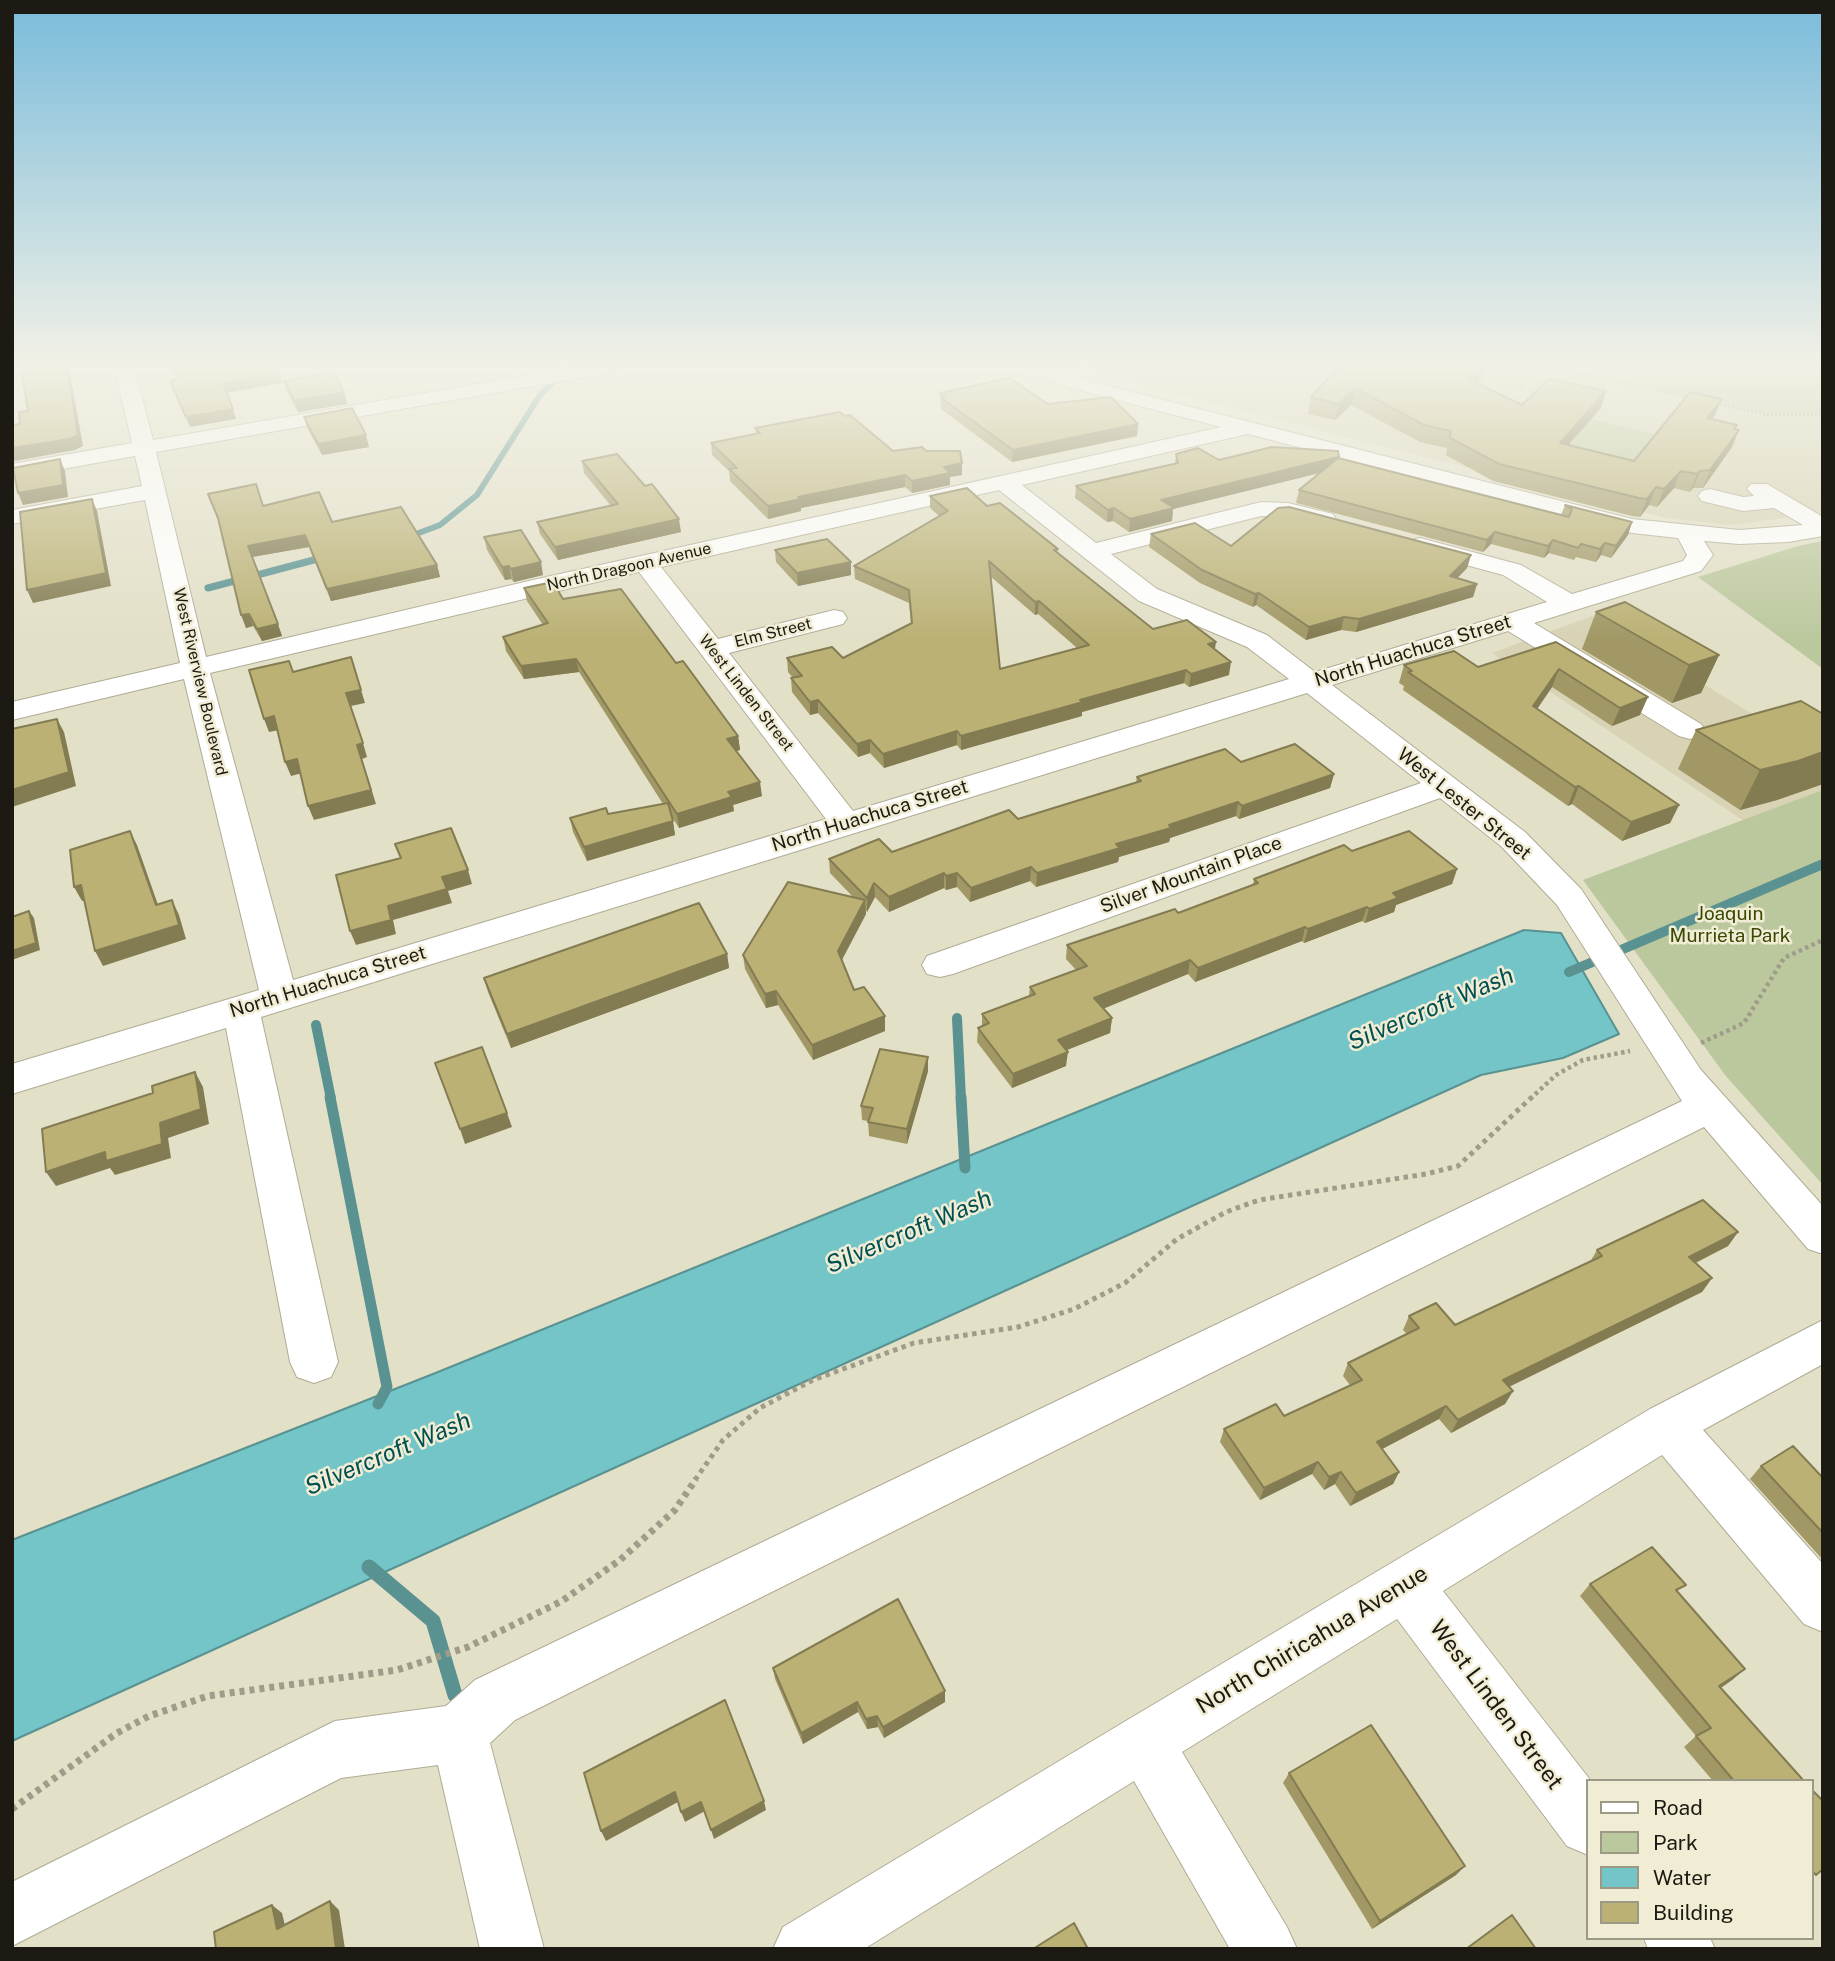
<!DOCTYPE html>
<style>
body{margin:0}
#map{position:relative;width:1835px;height:1961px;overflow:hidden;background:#e3e0c8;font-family:"Public Sans",sans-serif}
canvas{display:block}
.frame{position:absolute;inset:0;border:14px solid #1c1a12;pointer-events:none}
.legend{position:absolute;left:1586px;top:1779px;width:228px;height:161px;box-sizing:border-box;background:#f1edd5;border:2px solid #9c9987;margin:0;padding:9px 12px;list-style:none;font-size:21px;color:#1c1a12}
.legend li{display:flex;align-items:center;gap:14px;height:35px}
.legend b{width:35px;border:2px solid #9c9987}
</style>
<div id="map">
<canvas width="1835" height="1961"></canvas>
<div class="frame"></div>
<ul class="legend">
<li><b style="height:9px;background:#fff"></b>Road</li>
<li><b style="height:19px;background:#bbc89d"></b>Park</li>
<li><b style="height:19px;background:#73c5c8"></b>Water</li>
<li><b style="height:19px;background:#bbb175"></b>Building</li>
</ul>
</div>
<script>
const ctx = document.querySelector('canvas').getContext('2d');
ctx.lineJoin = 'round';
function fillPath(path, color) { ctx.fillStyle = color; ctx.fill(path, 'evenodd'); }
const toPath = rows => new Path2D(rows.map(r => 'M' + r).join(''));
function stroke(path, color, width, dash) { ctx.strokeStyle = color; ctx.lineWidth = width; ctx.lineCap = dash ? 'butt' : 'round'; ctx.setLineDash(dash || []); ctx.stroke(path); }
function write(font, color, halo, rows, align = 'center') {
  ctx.font = font + ' "Public Sans",sans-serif'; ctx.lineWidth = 5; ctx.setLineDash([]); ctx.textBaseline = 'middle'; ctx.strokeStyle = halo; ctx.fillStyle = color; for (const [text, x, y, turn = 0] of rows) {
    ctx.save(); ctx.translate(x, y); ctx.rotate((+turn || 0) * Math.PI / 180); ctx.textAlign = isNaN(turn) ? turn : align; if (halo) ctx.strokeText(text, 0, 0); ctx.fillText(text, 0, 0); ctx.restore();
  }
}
fillPath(toPath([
 [1084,367,1823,367,1823,513,1731,525,1666,518,1114,378],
 [1592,616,1823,757,1823,790,1744,821,1492,653]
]), '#d8d3b5');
fillPath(toPath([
 [1144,367,1225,367,1165,379],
 [1503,367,1823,367,1823,413,1770,414,1604,378,1592,397,1529,383,1522,392,1487,383],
 [1591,419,1662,436,1624,478,1555,461],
 [1823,541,1823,669,1698,577,1798,546],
 [1823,790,1823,1185,1725,1075,1583,880]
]), '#bbc89d');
const water = toPath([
 [1524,930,1561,933,1619,1034,1563,1058,1481,1075,12,1741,12,1540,438,1372,1524,930]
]);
fillPath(water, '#73c5c8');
stroke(water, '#599291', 2);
stroke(toPath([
 [408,537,440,525,477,495,540,395,554,381]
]), '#599291', 6);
stroke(toPath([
 [208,588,325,557]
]), '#599291', 7);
stroke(toPath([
 [1569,972,1823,864],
 [957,1018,961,1099],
 [316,1025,331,1099]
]), '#599291', 10);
stroke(toPath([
 [330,1097,387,1387,378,1404],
 [961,1097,965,1168]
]), '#599291', 11);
stroke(toPath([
 [369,1567,433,1621,455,1695]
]), '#599291', 15);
const minor = toPath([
 [114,367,134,367,153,440,575,367,618,367,608,373,156,452,206,657,533,580,1221,427,1071,388,1031,371,1028,367,1054,367,1085,380,1632,519,1739,530,1803,525,1774,508,1743,511,1702,501,1698,496,1702,491,1710,489,1743,497,1754,496,1747,489,1751,484,1767,484,1823,517,1823,536,1788,542,1739,544,1704,541,1713,555,1701,571,1534,623,1701,724,1705,730,1701,736,1690,739,1679,736,1508,631,1332,685,1525,832,1581,889,1701,1070,1823,1206,1823,1254,1808,1249,1704,1127,515,1720,490,1743,544,1949,480,1949,438,1765,341,1778,12,1946,12,1882,335,1721,446,1706,475,1680,1682,1101,1557,905,1501,846,1440,798,953,974,940,977,927,974,922,965,927,956,1421,783,1307,693,261,1017,338,1362,331,1377,314,1383,297,1377,290,1362,226,1028,12,1094,12,1064,259,990,184,679,12,720,12,702,180,663,145,500,12,524,12,510,142,486,135,456,12,478,12,464,132,443,114,367],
 [1248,434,1632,533,1678,538,1687,555,1683,561,1572,594,1521,565,1420,538,1411,540,1408,545,1411,550,1503,575,1547,602,1315,672,1267,635,1157,589,1111,554,1261,516,1288,517,1324,526,1333,524,1336,519,1333,514,1288,503,1261,502,1096,543,1022,485,1248,434],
 [999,490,1139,601,1247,647,1289,679,853,811,729,653,843,624,847,618,843,612,834,610,718,639,661,567,999,490],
 [639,572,826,819,293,980,210,673,639,572],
 [1823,1320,1823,1364,1703,1430,1823,1564,1823,1632,1804,1624,1662,1455,1443,1591,1591,1781,1588,1781,1588,1855,1567,1846,1397,1619,1182,1752,1287,1927,1297,1949,1230,1949,1134,1781,864,1949,773,1949,783,1927,1124,1722,1650,1409,1823,1320],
 [1644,1938,1710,1938,1715,1949,1648,1949,1644,1938]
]);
stroke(minor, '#afab94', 2);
stroke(toPath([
 [1546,367,1691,398],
 [1716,404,1769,415,1823,414]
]), '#9f9c8a', 2.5, [2, 2]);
stroke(toPath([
 [1701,1043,1744,1023,1784,958,1823,940],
 [1530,1099,1556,1075,1583,1060,1630,1051]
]), '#9f9c8a', 4.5, [3.5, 3.5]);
stroke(toPath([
 [695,1480,723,1440,760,1408,813,1380,914,1343,1018,1327,1074,1309,1125,1283,1177,1239,1226,1212,1259,1200,1426,1174,1458,1166,1532,1097]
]), '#9f9c8a', 5, [4.5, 4.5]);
stroke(toPath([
 [12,1809,117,1733,149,1716,208,1696,397,1670,468,1647,562,1601,620,1560,675,1510,696,1479]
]), '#9f9c8a', 7, [5, 5]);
fillPath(minor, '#fff');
fillPath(toPath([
 [1327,367,1493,367,1476,383,1522,405,1601,408,1568,445,1634,461,1715,415,1712,419,1735,429,1732,447,1703,488,1693,488,1690,492,1674,488,1657,507,1649,505,1640,517,1632,516,1493,481,1446,455,1447,448,1420,442,1351,405,1335,420,1308,414,1311,397,1335,371],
 [284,381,344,392,347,404,298,412,287,392],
 [940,393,1048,404,1138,424,1137,436,1012,462,941,409],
 [304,417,369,447,322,455,307,428],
 [755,428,893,451,926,451,962,475,950,477,950,485,912,493,905,487,801,508,801,511,768,519,730,481,729,471,712,455,711,443,756,434],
 [1176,454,1219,460,1339,458,1561,515,1565,505,1632,522,1628,535,1611,558,1601,555,1596,562,1576,557,1574,560,1549,553,1544,558,1491,544,1483,552,1296,503,1299,490,1319,473,1173,509,1172,521,1129,532,1113,521,1107,522,1075,498,1076,486,1175,464],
 [582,461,681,532,558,560,540,534,537,522,611,506,584,473],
 [208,494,332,522,437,565,440,577,331,601,309,547,252,557,282,636,262,641,253,626,246,628,219,522],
 [930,496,987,506,1058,549,1057,553,1153,629,1215,649,1229,675,1189,687,1184,683,1082,712,1082,716,961,750,957,745,884,768,870,753,858,757,818,713,810,715,792,692,791,678,793,678,788,672,787,658,843,658,911,623,909,603,855,579,854,566,939,516,930,508],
 [990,576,1035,615,1038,614,1077,648,1000,669],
 [1151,534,1231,546,1471,555,1467,568,1457,578,1477,584,1473,597,1356,632,1341,630,1306,640,1256,605,1253,607,1200,583,1149,547],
 [484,537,543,575,514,582,511,579,505,580,487,550],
 [775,550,851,575,798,586,776,562],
 [524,588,563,599,676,663,738,736,740,750,736,751,762,796,733,805,734,811,679,828,672,817,675,835,587,861,573,832,570,818,608,814,663,804,579,672,524,679,506,651,503,637,543,625,527,601],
 [1596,612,1719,655,1701,693,1672,703,1582,649],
 [1556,642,1640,715,1612,726,1552,687,1537,709,1679,805,1670,823,1622,841,1572,804,1568,806,1403,690,1404,686,1399,683,1404,665,1478,667],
 [1823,714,1823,784,1777,800,1740,810,1678,769,1696,730],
 [1241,762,1334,774,1330,788,1239,819,1236,816,1170,838,1169,842,1119,857,1118,862,1036,887,1030,881,970,902,957,887,946,890,944,888,889,912,875,897,867,912,866,910,866,914,842,960,854,990,885,1031,813,1060,778,1005,766,1008,745,969,743,955,853,897,830,873,829,859,892,852,1018,819,1136,782,1137,777],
 [1352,851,1457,869,1452,884,1396,905,1394,912,1365,923,1362,921,1304,943,1302,941,1195,982,1188,974,1103,1008,1112,1018,1110,1033,1066,1050,1066,1066,1012,1088,977,1042,978,1028,982,1026,982,1014,1029,996,1030,987,1076,970,1066,959,1067,945,1178,913,1253,885,1254,879],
 [727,954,729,968,511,1048,488,992,484,978],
 [928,1057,928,1071,907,1144,869,1136,868,1121,862,1120,861,1106],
 [1738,1232,1728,1246,1696,1263,1712,1278,1702,1292,1509,1387,1513,1391,1505,1404,1451,1433,1439,1419,1382,1449,1399,1472,1393,1484,1350,1506,1335,1484,1324,1490,1312,1474,1260,1500,1220,1442,1224,1429,1284,1416,1350,1385,1343,1376,1348,1363,1407,1334,1403,1330,1409,1316,1455,1325,1590,1262,1597,1250],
 [1761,1466,1823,1478,1823,1560,1750,1479],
 [1590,1584,1678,1593,1745,1669,1732,1680,1721,1688,1804,1781,1713,1781,1684,1747,1696,1736,1580,1596],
 [773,1668,945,1691,945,1702,884,1738,878,1727,867,1729,858,1712,803,1744,775,1679],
 [1289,1773,1456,1875,1372,1929,1283,1783]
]), '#a19865');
fillPath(toPath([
 [67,367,69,367,83,446,75,450,15,461,12,456,12,448],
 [1480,367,1493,367,1463,395,1468,379],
 [279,372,282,383,226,393,223,383],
 [1355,388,1351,405,1335,420,1339,404],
 [1606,391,1601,408,1554,461,1560,443],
 [344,392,347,404,298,412,295,401],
 [1722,399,1715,415,1700,435,1707,418],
 [233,409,236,419,190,427,186,417],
 [1138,424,1137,436,1012,462,1013,450],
 [1739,430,1732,447,1703,488,1710,470],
 [366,435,369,447,322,455,318,444],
 [1339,457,1336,469,1173,509,1172,521,1129,532,1130,519,1161,500],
 [60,459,65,471,68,497,23,505,18,493],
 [962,463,962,475,950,477,950,485,912,493,912,481,944,467],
 [1681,471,1674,488,1657,507,1664,489],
 [1700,471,1693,488,1690,492,1697,474],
 [905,475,905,487,801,508,801,511,768,519,768,506,798,497],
 [1656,487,1649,505,1640,517,1647,499],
 [92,499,97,511,111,586,33,603,27,590],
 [1114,508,1113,521,1107,522,1108,510],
 [679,519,681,532,558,560,555,547],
 [1632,522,1628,535,1611,558,1616,546],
 [1495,532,1491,544,1483,552,1487,540],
 [305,535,309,547,252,557,248,546],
 [1553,540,1549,553,1544,558,1548,546],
 [1605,543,1601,555,1596,562,1600,549],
 [1471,555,1467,568,1447,589,1450,576],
 [541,562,543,575,514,582,511,569],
 [851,562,851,575,798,586,797,573],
 [437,565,440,577,331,601,327,589],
 [509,566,511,579,505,580,502,567],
 [1477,584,1473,597,1356,632,1359,619],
 [1259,593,1256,605,1253,607,1255,594],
 [1039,601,1038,614,1035,615,1035,602],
 [249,614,253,626,246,628,241,615],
 [1344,617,1341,630,1306,640,1309,627],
 [278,624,282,636,262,641,257,629],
 [1216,642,1214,655,1208,644],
 [1719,655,1701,693,1672,703,1689,665],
 [351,657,365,703,351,706,346,693],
 [576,659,579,672,524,679,521,666],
 [1231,662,1229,675,1189,687,1191,674],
 [1559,669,1552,687,1527,724,1533,706],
 [1186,670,1184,683,1082,712,1082,716,961,750,961,736,1080,700],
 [1648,697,1640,715,1612,726,1620,708],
 [818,700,818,713,810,715,810,702],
 [274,716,279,730,269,732,264,719],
 [57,719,64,732,76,786,12,807,12,790],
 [957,731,957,745,884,768,883,754],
 [738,736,740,750,729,753,727,739],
 [870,740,870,753,858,757,857,744],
 [363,743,367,757,362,759,376,804,314,820,308,806,357,745],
 [1823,752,1823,784,1777,800,1740,810,1760,770],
 [297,759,302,773,291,776,285,762],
 [1334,774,1330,788,1239,819,1242,806],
 [760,782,762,796,733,805,734,811,679,828,677,814,728,792],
 [1579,786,1572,804,1568,806,1575,787],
 [1238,802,1236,816,1170,838,1169,842,1119,857,1118,862,1036,887,1037,873,1169,825],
 [1679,805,1670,823,1622,841,1631,822],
 [673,821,675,835,587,861,584,847],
 [130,831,137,845,163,919,156,905],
 [1031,867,1030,881,970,902,971,888],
 [1457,869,1452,884,1396,905,1394,912,1365,923,1369,909,1393,893],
 [468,870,472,884,448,891,452,903,393,920,396,934,356,945,350,931,388,906,442,877],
 [944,873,944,888,889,912,889,897],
 [957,873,957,887,946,890,946,876],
 [874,883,875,897,867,912,867,898],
 [81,885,89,899,82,901,74,887],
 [172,900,179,915,186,939,103,966,95,951],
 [865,900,866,914,839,965,838,951],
 [1367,907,1362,921,1304,943,1308,929],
 [29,911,34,918,40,950,12,960,12,951],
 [1305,927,1302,941,1195,982,1198,968],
 [727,954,729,968,511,1048,507,1034],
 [1190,960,1188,974,1093,1013,1094,998],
 [776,991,778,1005,766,1008,765,994],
 [885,1016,885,1031,813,1060,812,1045],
 [1112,1018,1110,1033,1057,1054,1058,1040],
 [1068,1052,1066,1066,1012,1088,1013,1074],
 [928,1057,928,1071,907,1144,907,1129],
 [195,1072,203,1087,209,1124,168,1138,171,1158,115,1175,110,1168,56,1186,46,1172,160,1123],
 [507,1113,512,1127,465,1144,460,1129],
 [1738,1232,1728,1246,1680,1270,1689,1257],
 [1712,1278,1702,1292,1496,1393,1503,1380],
 [1513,1391,1505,1404,1451,1433,1458,1420],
 [1446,1406,1439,1419,1371,1455,1377,1442],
 [1318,1462,1312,1474,1260,1500,1264,1488],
 [1341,1472,1335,1484,1324,1490,1329,1477],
 [1399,1472,1393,1484,1350,1506,1356,1493],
 [1745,1669,1732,1680,1707,1697,1719,1686],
 [945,1691,945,1702,884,1738,883,1727],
 [857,1702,858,1712,803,1744,801,1733],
 [877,1716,878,1727,867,1729,866,1719],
 [675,1792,678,1802,606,1841,601,1831],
 [764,1801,766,1810,714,1839,711,1830],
 [701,1802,705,1811,685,1822,681,1812],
 [1465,1866,1456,1875,1372,1929,1380,1921],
 [330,1901,339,1910,345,1949,336,1949],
 [272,1905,282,1913,288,1938,277,1929]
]), '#837c52');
const building = toPath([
 [21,367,67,367,78,435,70,439,12,448,12,425,20,424,19,412,28,411,21,367],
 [174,367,276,367,279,372,223,383,233,409,186,417,170,381,179,379,174,367],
 [1339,367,1480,367,1468,379,1522,405,1549,379,1606,391,1560,443,1634,461,1690,392,1722,399,1707,418,1737,425,1734,429,1739,430,1710,470,1700,471,1697,474,1681,471,1664,489,1656,487,1647,499,1639,498,1499,464,1450,438,1451,431,1424,425,1355,388,1339,404,1311,397,1339,367],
 [334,372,344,392,295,401,284,381,334,372],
 [1009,378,1048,404,1111,397,1138,424,1013,450,941,398,945,397,940,393,1009,378],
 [352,408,366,435,318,444,304,417,352,408],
 [840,412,845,416,850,415,893,451,922,447,926,451,960,451,962,463,944,467,950,473,912,481,905,475,798,497,801,499,768,506,729,469,737,468,711,443,760,433,755,428,840,412],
 [1272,447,1338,451,1339,457,1161,500,1174,508,1130,519,1114,508,1108,510,1076,486,1178,463,1176,454,1198,448,1219,460,1272,447],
 [617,454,645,486,652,484,679,519,555,547,537,522,618,504,582,461,617,454],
 [1338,458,1569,517,1572,509,1565,505,1632,522,1616,546,1605,543,1600,549,1581,544,1578,548,1553,540,1548,546,1495,532,1487,540,1299,490,1338,458],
 [60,459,63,485,18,493,13,468,60,459],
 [256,484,263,506,319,492,332,522,401,507,437,565,327,589,305,535,248,546,278,624,257,629,249,614,241,615,218,518,208,494,256,484],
 [967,488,987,506,1000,503,1058,549,1054,550,1153,629,1187,620,1216,642,1208,644,1231,662,1191,674,1186,670,1080,700,1083,702,961,736,957,731,883,754,870,740,857,744,818,700,810,702,791,678,802,676,787,658,832,647,843,658,912,623,909,590,854,566,948,511,930,496,967,488],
 [989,561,1035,602,1039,601,1089,645,1000,669,989,561],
 [92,499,106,573,27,590,20,512,92,499],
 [1289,507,1471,555,1450,576,1477,584,1359,619,1344,617,1309,627,1259,593,1255,594,1202,570,1151,534,1195,523,1231,546,1278,508,1289,507],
 [521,530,541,562,511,569,509,566,502,567,484,537,521,530],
 [827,539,851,562,797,573,775,550,827,539],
 [553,582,563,599,621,589,676,663,683,661,738,736,727,739,760,782,728,792,732,797,677,814,576,659,521,666,503,637,548,623,524,588,553,582],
 [1625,602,1719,655,1689,665,1596,612,1625,602],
 [1556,642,1648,697,1620,708,1559,669,1533,706,1679,805,1631,822,1579,786,1575,787,1408,672,1412,671,1404,665,1454,651,1478,667,1556,642],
 [351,657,361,690,346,693,363,743,357,745,371,790,308,806,297,759,285,762,274,716,264,719,249,670,289,661,293,672,351,657],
 [1801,701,1823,714,1823,752,1798,761,1760,770,1696,730,1801,701],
 [57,719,69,772,12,790,12,729,57,719],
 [1295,744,1334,774,1242,806,1238,802,1169,825,1171,828,1116,844,1120,848,1037,873,1031,867,971,888,957,873,946,876,944,873,889,897,874,883,867,898,829,859,879,839,892,852,1009,810,1018,819,1141,781,1137,777,1225,749,1241,762,1295,744],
 [668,803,673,821,584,847,570,818,606,808,608,814,668,803],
 [451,828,468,870,442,877,447,889,388,906,391,920,350,931,336,875,401,858,395,844,451,828],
 [130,831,156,905,172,900,179,925,95,951,81,885,74,887,70,850,130,831],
 [1409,831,1457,869,1393,893,1398,898,1369,909,1367,907,1308,929,1305,927,1198,968,1190,960,1094,998,1112,1018,1058,1040,1068,1052,1013,1074,978,1028,989,1023,982,1014,1035,994,1030,987,1087,966,1067,945,1175,909,1178,913,1258,883,1254,879,1344,845,1352,851,1409,831],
 [788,882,865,900,838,951,854,990,864,987,885,1016,812,1045,776,991,765,994,743,955,788,882],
 [699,903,727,954,507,1034,484,978,699,903],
 [29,911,36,943,12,951,12,917,29,911],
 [482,1047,507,1113,460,1129,435,1063,482,1047],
 [880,1049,928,1057,907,1129,868,1122,873,1108,861,1106,880,1049],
 [195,1072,201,1109,160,1123,162,1144,106,1161,105,1152,46,1172,42,1129,153,1093,152,1086,195,1072],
 [1703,1200,1738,1232,1689,1257,1712,1278,1503,1380,1513,1391,1458,1420,1446,1406,1377,1442,1399,1472,1356,1493,1341,1472,1329,1477,1318,1462,1264,1488,1224,1429,1276,1404,1284,1416,1362,1380,1348,1363,1419,1328,1409,1316,1436,1303,1455,1325,1602,1256,1597,1250,1703,1200],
 [1793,1446,1823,1478,1823,1533,1761,1466,1793,1446],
 [1652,1547,1686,1585,1676,1590,1745,1669,1719,1686,1804,1781,1734,1781,1696,1736,1711,1728,1590,1584,1652,1547],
 [898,1599,945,1691,883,1727,877,1716,866,1719,857,1702,801,1733,773,1668,898,1599],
 [725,1700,764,1801,711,1830,701,1802,681,1812,675,1792,601,1831,584,1773,725,1700],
 [1371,1725,1465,1866,1380,1921,1289,1773,1371,1725],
 [1812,1790,1823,1801,1823,1869,1816,1875,1812,1871,1812,1790],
 [330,1901,336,1949,216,1949,214,1932,272,1905,277,1929,330,1901],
 [1512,1915,1536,1949,1466,1949,1512,1915],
 [1074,1923,1088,1949,1033,1949,1074,1923]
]);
fillPath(building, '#bbb175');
stroke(building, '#837c52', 2);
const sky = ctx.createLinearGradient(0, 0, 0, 641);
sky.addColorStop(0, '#79bbdb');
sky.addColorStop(0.57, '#f2f1e6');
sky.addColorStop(1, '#f2f1e600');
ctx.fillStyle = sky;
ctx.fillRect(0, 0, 1835, 641);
write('16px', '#1c1a12', '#f1edd5', [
 ["North Dragoon Avenue",629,567,-13],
 ["Elm Street",773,633,-14],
 ["West Riverview Boulevard",200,682,77],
 ["West Linden Street",746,693,52]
]);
write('19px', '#1c1a12', '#f1edd5', [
 ["North Huachuca Street",1413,651,-17],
 ["West Lester Street",1464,804,39],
 ["North Huachuca Street",870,816,-17],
 ["Silver Mountain Place",1191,875,-20],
 ["North Huachuca Street",328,982,-17]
]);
write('19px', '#3a4803', '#f1edd5', [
 ["Joaquin",1730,914],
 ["Murrieta Park",1730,936]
]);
write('23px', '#1c1a12', '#f1edd5', [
 ["North Chiricahua Avenue",1312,1640,-31],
 ["West Linden Street",1496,1705,53]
]);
write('italic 24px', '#004f52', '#f1edd5', [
 ["Silvercroft Wash",1431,1009,-23],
 ["Silvercroft Wash",909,1232,-23],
 ["Silvercroft Wash",388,1454,-23]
]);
</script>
